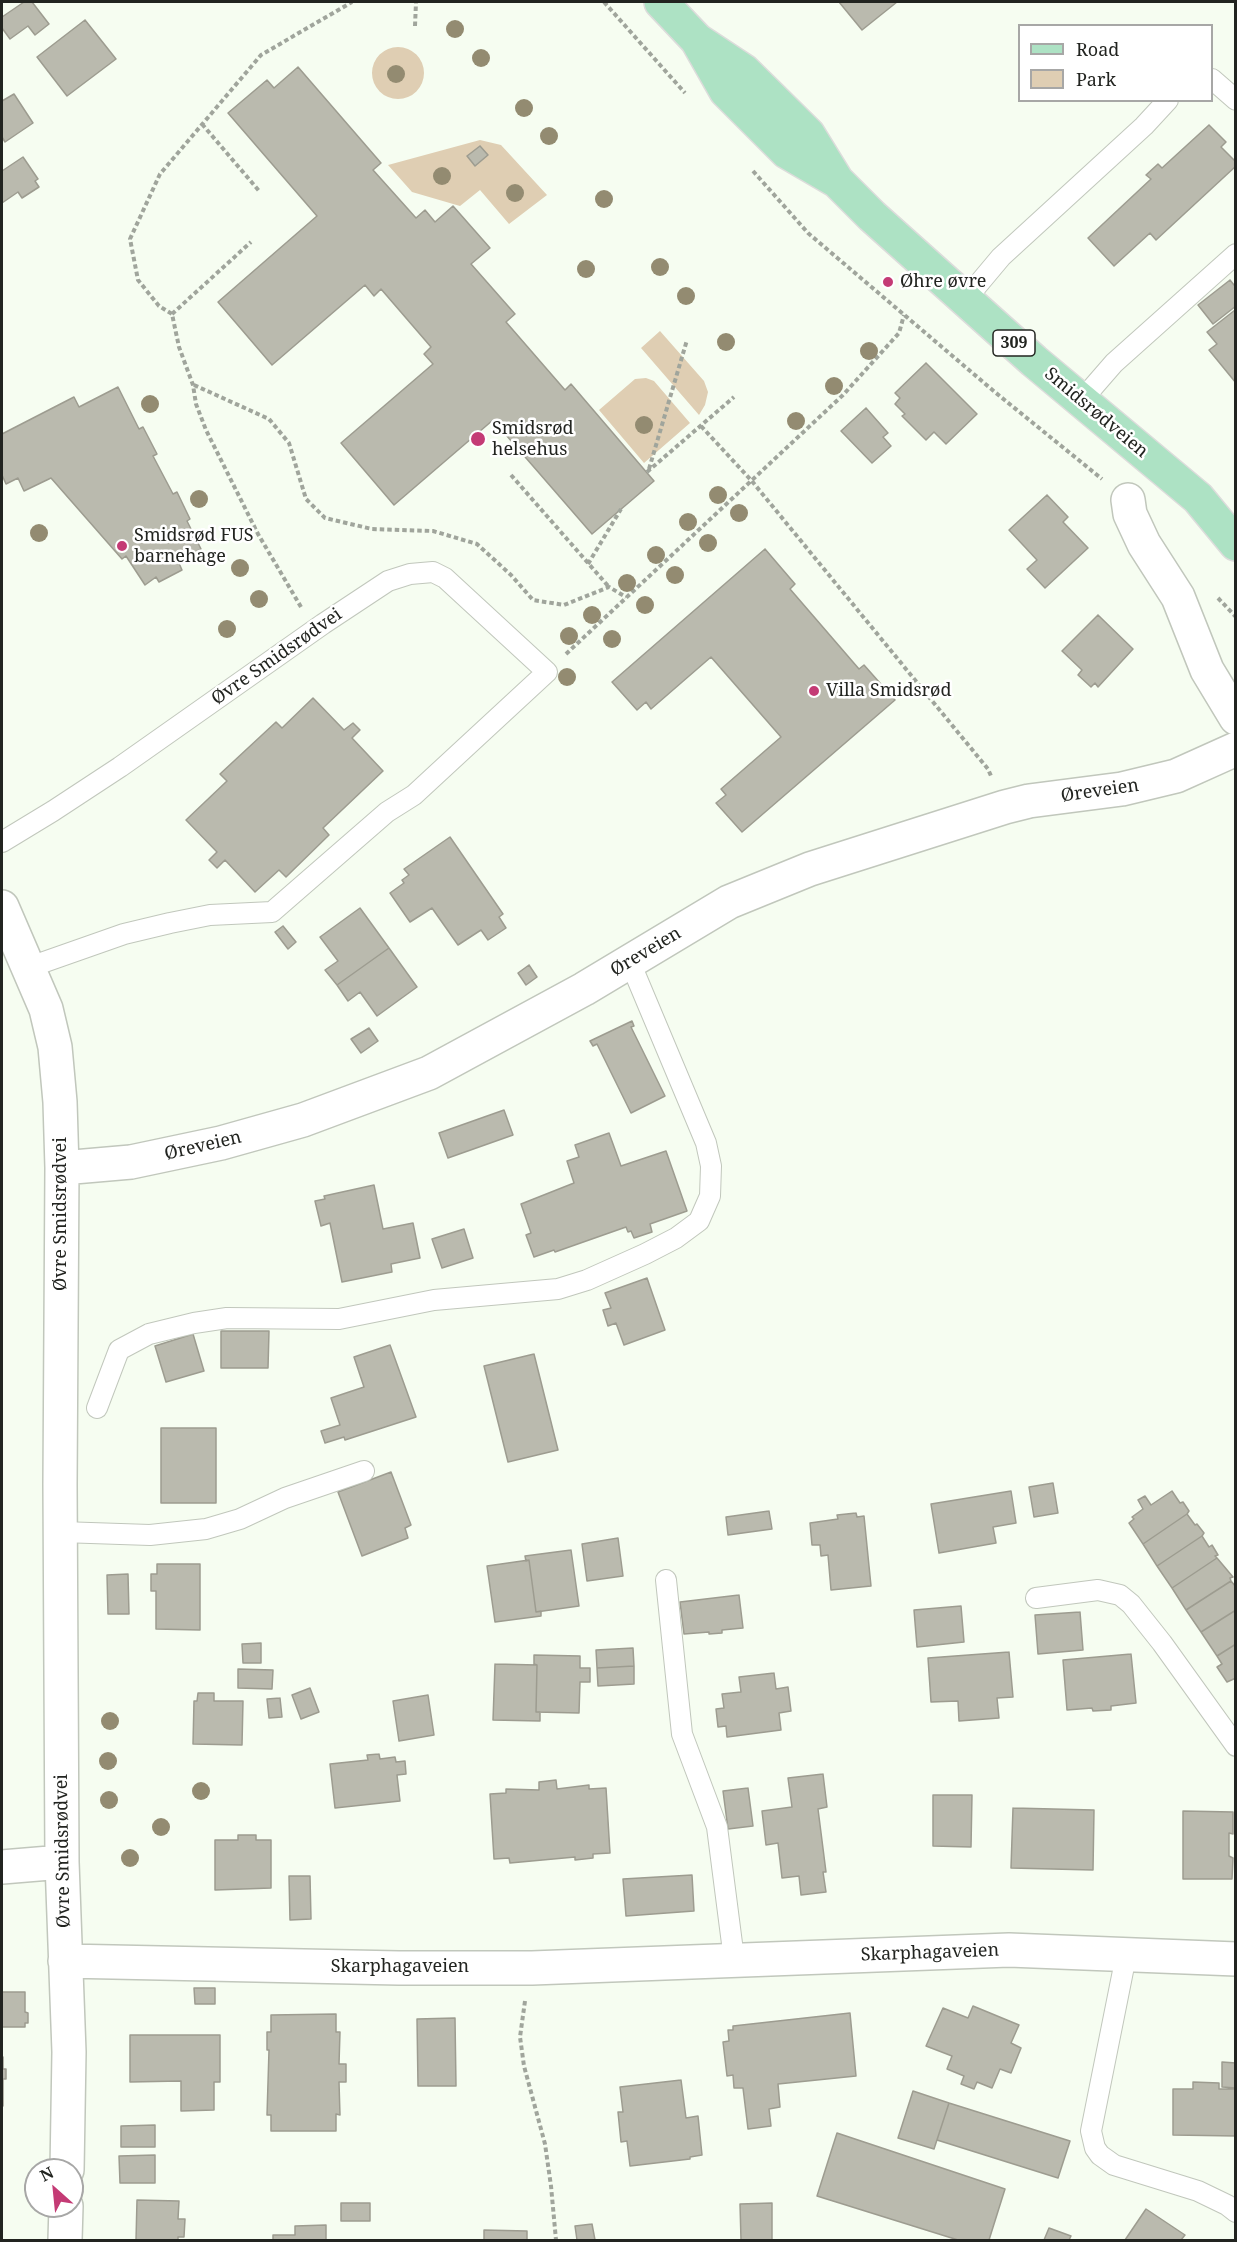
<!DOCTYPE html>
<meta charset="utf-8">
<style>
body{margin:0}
#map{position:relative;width:1237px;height:2242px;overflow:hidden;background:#f6fdf1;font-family:"Noto Serif",serif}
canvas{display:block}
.frame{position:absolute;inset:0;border:3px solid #222420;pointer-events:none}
.legend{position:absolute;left:1018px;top:24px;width:195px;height:78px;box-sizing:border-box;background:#fff;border:2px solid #a7a7a6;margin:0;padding:8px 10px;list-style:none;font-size:18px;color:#222420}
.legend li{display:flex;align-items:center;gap:12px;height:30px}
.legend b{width:30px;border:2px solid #a7a7a6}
.north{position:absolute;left:24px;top:2158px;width:60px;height:60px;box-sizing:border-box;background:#fff;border:2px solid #a7a7a6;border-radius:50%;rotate:333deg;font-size:16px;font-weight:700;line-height:24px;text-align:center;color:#222420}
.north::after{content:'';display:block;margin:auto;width:21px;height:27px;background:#c43b75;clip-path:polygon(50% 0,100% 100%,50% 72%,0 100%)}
</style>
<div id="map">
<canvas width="1237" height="2242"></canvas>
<div class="frame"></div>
<ul class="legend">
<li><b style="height:8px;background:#ade2c4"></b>Road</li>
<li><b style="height:16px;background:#dfceb3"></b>Park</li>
</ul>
<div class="north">N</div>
</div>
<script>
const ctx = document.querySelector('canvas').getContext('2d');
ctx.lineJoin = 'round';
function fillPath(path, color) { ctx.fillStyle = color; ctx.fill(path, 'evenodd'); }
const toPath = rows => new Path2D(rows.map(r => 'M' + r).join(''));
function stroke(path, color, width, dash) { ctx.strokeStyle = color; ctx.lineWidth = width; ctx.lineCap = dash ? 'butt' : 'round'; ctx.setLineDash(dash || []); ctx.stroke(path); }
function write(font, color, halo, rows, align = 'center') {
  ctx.font = font + ' "Noto Serif",serif'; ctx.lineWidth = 5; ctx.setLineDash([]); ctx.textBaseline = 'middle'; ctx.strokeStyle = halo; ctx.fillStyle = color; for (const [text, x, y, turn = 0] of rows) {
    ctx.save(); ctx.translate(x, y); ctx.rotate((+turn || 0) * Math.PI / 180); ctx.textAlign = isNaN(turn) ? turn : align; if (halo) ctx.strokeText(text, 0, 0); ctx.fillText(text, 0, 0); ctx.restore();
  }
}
fillPath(toPath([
 '372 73a26 26 0 1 1 52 0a26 26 0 1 1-52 0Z',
 [480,140,501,145,547,195,509,224,480,190,460,206,412,192,388,165],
 [660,331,704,381,708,392,705,405,699,415,641,348],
 [646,378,654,381,690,423,644,463,599,410,635,379]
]), '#dfceb3');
const building = toPath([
 [24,2,32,2,49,24,35,35,28,26,10,39,2,28,2,17,24,2],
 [839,2,897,2,862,30,839,2],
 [85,20,116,59,67,96,37,57,85,20],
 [298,67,381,163,373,170,416,218,425,210,435,222,453,206,490,248,471,264,515,314,506,322,565,390,571,384,654,481,592,534,493,420,394,505,341,443,433,364,424,354,431,347,381,289,374,296,365,285,272,365,218,302,317,216,228,113,267,80,274,88,298,67],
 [14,94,33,123,5,142,2,137,2,101,14,94],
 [1209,125,1226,142,1221,147,1236,162,1236,166,1156,240,1150,233,1114,266,1088,238,1151,179,1146,175,1158,164,1162,168,1209,125],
 [480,146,488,155,475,166,467,156,480,146],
 [23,157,38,179,35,181,39,187,22,198,18,192,2,203,2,171,23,157],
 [1230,280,1234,285,1236,284,1236,306,1213,324,1198,305,1230,280],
 [1235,310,1236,310,1236,383,1209,350,1217,344,1207,332,1235,310],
 [926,363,977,414,946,444,934,432,926,440,902,416,905,414,895,404,900,398,895,393,926,363],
 [118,387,139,429,143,427,157,454,153,456,173,494,177,492,190,519,187,521,201,549,178,561,182,570,159,582,156,577,145,585,126,556,122,559,51,478,24,491,18,478,6,484,2,475,2,434,74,397,79,407,118,387],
 [866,408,888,433,883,437,891,446,872,463,841,431,866,408],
 [1047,495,1068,517,1063,522,1088,548,1045,588,1027,569,1037,560,1009,530,1047,495],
 [765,549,795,584,790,589,859,669,864,665,895,700,742,832,716,803,726,795,721,789,781,737,711,657,651,709,646,702,637,710,612,682,765,549],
 [1098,615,1133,649,1098,687,1095,683,1091,687,1078,675,1082,670,1062,651,1098,615],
 [313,698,344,730,353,723,360,730,352,738,383,771,323,828,329,835,286,877,279,870,255,892,225,860,217,868,209,860,217,852,186,820,227,781,220,774,276,722,282,728,313,698],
 [450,837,503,914,499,917,506,928,488,940,481,930,458,945,432,908,410,922,390,893,404,883,402,880,409,875,404,869,450,837],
 [360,908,389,948,337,985,325,970,338,961,320,937,360,908],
 [283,926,296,942,288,949,275,932,283,926],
 [389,948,417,987,377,1016,360,992,348,1001,337,985,389,948],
 [529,965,537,977,526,985,518,973,529,965],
 [632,1021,634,1026,631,1027,665,1096,631,1113,597,1044,593,1046,590,1041,632,1021],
 [369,1028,378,1041,361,1053,351,1039,369,1028],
 [504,1110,513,1135,448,1158,439,1133,504,1110],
 [609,1133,621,1166,666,1151,687,1211,650,1224,652,1232,634,1238,631,1231,628,1232,626,1227,555,1252,554,1250,534,1257,526,1235,531,1233,521,1204,574,1183,567,1161,579,1157,575,1145,609,1133],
 [374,1185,383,1229,413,1223,420,1258,391,1264,392,1272,342,1282,330,1223,321,1226,315,1201,325,1199,324,1196,374,1185],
 [464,1229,473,1258,442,1268,432,1239,464,1229],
 [647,1278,665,1330,624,1345,616,1323,608,1326,603,1310,611,1308,605,1293,647,1278],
 [221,1331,269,1331,268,1368,221,1368,221,1331],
 [193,1334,204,1371,166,1382,155,1346,193,1334],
 [390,1345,416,1417,345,1440,344,1437,325,1443,321,1431,340,1425,331,1398,364,1387,354,1357,390,1345],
 [534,1354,558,1450,508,1462,484,1366,534,1354],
 [161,1428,216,1428,216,1503,161,1503,161,1428],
 [391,1472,411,1525,405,1528,408,1538,362,1556,338,1492,391,1472],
 [1053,1483,1058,1513,1034,1517,1029,1487,1053,1483],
 [1011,1491,1016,1523,993,1527,996,1543,939,1553,931,1504,1011,1491],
 [1172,1491,1180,1503,1183,1502,1189,1511,1187,1514,1143,1544,1129,1523,1134,1519,1132,1517,1143,1509,1138,1500,1145,1496,1151,1505,1172,1491],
 [769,1511,772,1529,728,1535,726,1517,769,1511],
 [856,1513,857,1517,864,1516,871,1586,831,1590,828,1555,821,1556,820,1545,812,1545,810,1523,838,1519,837,1515,856,1513],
 [1187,1514,1195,1525,1197,1524,1204,1533,1202,1536,1157,1566,1143,1544,1187,1514],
 [1202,1536,1209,1547,1212,1545,1218,1555,1215,1556,1217,1558,1172,1588,1157,1566,1202,1536],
 [618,1538,623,1576,587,1581,582,1544,618,1538],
 [571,1550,579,1606,536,1612,529,1560,526,1561,525,1556,571,1550],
 [1217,1558,1233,1577,1230,1578,1231,1581,1186,1610,1172,1588,1217,1558],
 [529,1560,536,1612,541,1611,541,1616,495,1622,487,1566,529,1560],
 [157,1564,200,1564,200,1630,156,1629,156,1591,151,1591,151,1574,157,1574,157,1564],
 [128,1574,129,1614,108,1614,107,1575,128,1574],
 [1231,1581,1236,1587,1236,1610,1201,1632,1186,1610,1231,1581],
 [739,1595,743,1628,722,1630,722,1633,709,1634,709,1632,684,1634,680,1602,739,1595],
 [961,1606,964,1642,917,1647,914,1610,961,1606],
 [1236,1610,1236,1644,1217,1656,1201,1632,1236,1610],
 [1080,1612,1083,1650,1038,1654,1035,1615,1080,1612],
 [261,1643,261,1663,243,1663,242,1644,261,1643],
 [1236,1644,1236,1678,1227,1682,1217,1667,1222,1664,1217,1656,1236,1644],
 [633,1648,634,1666,597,1668,596,1650,633,1648],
 [1009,1652,1013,1697,997,1698,999,1718,959,1721,958,1701,931,1702,928,1658,1009,1652],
 [1131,1654,1136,1703,1111,1706,1111,1710,1093,1711,1092,1708,1067,1710,1063,1660,1131,1654],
 [534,1655,580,1656,580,1668,590,1668,590,1682,580,1682,579,1713,536,1712,537,1665,534,1664,534,1655],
 [495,1664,537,1665,536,1712,540,1712,540,1721,493,1720,495,1664],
 [634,1666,634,1684,598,1686,597,1668,634,1666],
 [238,1669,273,1670,272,1689,238,1688,238,1669],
 [774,1673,776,1689,788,1687,791,1711,779,1713,781,1730,727,1737,726,1726,718,1727,716,1709,724,1708,722,1694,741,1692,739,1677,774,1673],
 [310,1688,319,1712,301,1719,292,1695,310,1688],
 [198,1693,214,1693,214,1701,243,1701,242,1745,193,1744,194,1701,197,1701,198,1693],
 [428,1695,434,1735,399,1741,393,1701,428,1695],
 [280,1698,282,1717,269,1718,267,1699,280,1698],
 [379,1754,380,1759,395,1757,396,1762,405,1761,406,1774,397,1775,400,1801,335,1808,330,1764,368,1760,367,1755,379,1754],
 [823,1774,827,1807,818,1809,826,1872,823,1872,826,1892,801,1895,799,1876,782,1878,778,1843,766,1845,762,1811,792,1807,788,1778,823,1774],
 [556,1780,557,1789,589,1785,589,1789,606,1788,610,1853,593,1854,593,1858,575,1860,575,1857,510,1863,509,1858,494,1859,490,1794,506,1793,506,1789,539,1790,539,1782,556,1780],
 [748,1788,753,1826,728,1829,723,1791,748,1788],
 [933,1795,972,1795,971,1847,933,1846,933,1795],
 [1013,1808,1094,1810,1093,1870,1011,1868,1013,1808],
 [1183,1811,1233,1812,1233,1834,1229,1833,1229,1856,1233,1858,1232,1879,1183,1879,1183,1811],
 [238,1835,256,1835,256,1840,271,1840,271,1888,215,1890,215,1840,238,1840,238,1835],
 [692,1875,694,1911,626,1916,623,1879,692,1875],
 [289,1876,310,1876,311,1919,290,1920,289,1876],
 [194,1988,215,1988,215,2004,195,2004,194,1988],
 [2,1992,25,1992,25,2012,28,2013,28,2023,25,2023,25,2027,2,2027,2,1992],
 [973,2006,1019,2025,1011,2043,1021,2048,1011,2073,1000,2069,992,2088,977,2082,974,2089,961,2084,964,2076,947,2069,952,2056,926,2046,943,2008,968,2018,973,2006],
 [850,2013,856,2076,778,2084,780,2107,769,2109,771,2126,748,2129,743,2088,734,2088,733,2075,727,2076,723,2042,729,2041,728,2030,733,2030,733,2026,850,2013],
 [336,2014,336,2032,340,2032,339,2064,346,2064,346,2082,339,2082,340,2115,336,2114,336,2131,271,2131,271,2115,267,2115,269,2050,267,2050,267,2032,271,2032,271,2015,336,2014],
 [455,2018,456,2086,418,2086,417,2019,455,2018],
 [130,2035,220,2035,220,2082,214,2082,214,2110,181,2111,181,2081,130,2082,130,2035],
 [2,2057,3,2057,3,2069,6,2069,6,2079,3,2079,3,2106,2,2057],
 [1222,2062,1236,2063,1236,2088,1222,2087,1222,2062],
 [681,2080,686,2118,698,2116,702,2155,690,2157,690,2159,630,2166,627,2141,621,2142,618,2112,623,2112,620,2087,681,2080],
 [1193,2082,1219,2083,1219,2089,1236,2089,1236,2136,1173,2135,1173,2089,1193,2089,1193,2082],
 [913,2091,949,2103,934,2149,898,2138,913,2091],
 [949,2103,1070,2141,1058,2178,937,2140,949,2103],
 [155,2125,155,2147,121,2147,121,2126,155,2125],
 [837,2133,1005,2189,989,2240,958,2240,817,2196,837,2133],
 [155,2155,155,2183,120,2183,119,2156,155,2155],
 [137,2200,179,2201,178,2219,185,2219,184,2237,178,2237,178,2240,136,2240,137,2200],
 [341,2203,370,2203,370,2221,341,2221,341,2203],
 [772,2203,772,2240,741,2240,740,2204,772,2203],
 [1146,2209,1185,2235,1181,2240,1125,2240,1146,2209],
 [592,2224,595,2240,577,2240,575,2226,592,2224],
 [326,2225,326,2240,273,2240,273,2235,295,2235,295,2226,326,2225],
 [1049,2228,1071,2236,1069,2240,1044,2240,1049,2228],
 [484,2230,527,2231,527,2240,484,2240,484,2230]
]);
fillPath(building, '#babaae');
stroke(building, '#9d9c90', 1.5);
const service = toPath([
 [1212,79,1236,100],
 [965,300,1001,257,1144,126,1168,100],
 [1081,401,1114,363,1236,254],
 [2,842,53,811,120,767,323,624,388,581,410,574,433,572,445,578,547,672,414,795,387,812,272,912,210,915,170,923,124,934,30,967],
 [97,1408,119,1350,149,1334,194,1323,227,1318,339,1319,434,1300,558,1289,587,1280,645,1254,676,1238,699,1221,710,1196,711,1166,706,1143,630,962],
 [61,1532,150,1535,206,1529,240,1519,285,1498,364,1471],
 [666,1580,682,1734,717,1827,734,1959],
 [1036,1598,1098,1590,1120,1595,1131,1604,1162,1643,1236,1746],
 [1126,1956,1091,2131,1095,2148,1100,2155,1114,2165,1198,2191,1227,2205,1236,2212]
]);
const minor = toPath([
 [1128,500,1130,514,1144,544,1178,597,1207,670,1236,718],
 [2,907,46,1009,55,1047,60,1102,62,1168,60,1484,62,1862,69,2052,67,2170],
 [62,1168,131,1162,221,1143,303,1120,429,1073,584,989,729,902,810,869,1005,807,1029,801,1122,789,1176,776,1236,749],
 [2,1867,62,1862],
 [65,1961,399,1968,532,1968,1009,1950,1236,1959],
 [65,2240,66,2206]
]);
const primary = toPath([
 [661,2,697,40,726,91,787,152,835,180],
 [697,40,744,71,808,134,837,181,872,216,1034,361,1198,498,1236,544]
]);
stroke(service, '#c1c7bc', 22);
stroke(minor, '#c1c7bc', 36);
stroke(primary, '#dcdcdb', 36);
stroke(toPath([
 [604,2,685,93],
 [415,26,416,2],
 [202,124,260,192],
 [753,171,808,233,996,393,1102,479],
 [172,314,251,242],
 [194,385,269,419,289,443,306,499,325,518,372,529,433,531,477,544,511,575,533,600,564,605,609,587,626,597],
 [701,426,751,480,988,769,991,776],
 [649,469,687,340],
 [647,472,734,397],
 [511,475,609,587],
 [588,564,621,509],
 [1218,598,1236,617],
 [301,607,258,534,206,430,196,404,193,385,179,347,172,314,159,306,138,280,130,239,160,174,261,55,352,2],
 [566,654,843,395,899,333,904,315],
 [525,2001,520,2037,524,2066,545,2144,551,2186,556,2240]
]), '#a0a59c', 4, [4.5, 3]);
stroke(service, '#fff', 20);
stroke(minor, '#fff', 33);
stroke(primary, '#ade2c4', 33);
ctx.fillStyle = '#938b71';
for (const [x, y] of [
 [455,29],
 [481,58],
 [396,74],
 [524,108],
 [549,136],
 [442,176],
 [515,193],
 [604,199],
 [660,267],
 [586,269],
 [686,296],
 [726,342],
 [869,351],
 [834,386],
 [150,404],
 [796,421],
 [644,425],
 [718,495],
 [199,499],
 [739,513],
 [688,522],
 [39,533],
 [708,543],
 [656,555],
 [240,568],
 [675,575],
 [627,583],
 [259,599],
 [645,605],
 [592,615],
 [227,629],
 [569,636],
 [612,639],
 [567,677],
 [110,1721],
 [108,1761],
 [201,1791],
 [109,1800],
 [161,1827],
 [130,1858]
]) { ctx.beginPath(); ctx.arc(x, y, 9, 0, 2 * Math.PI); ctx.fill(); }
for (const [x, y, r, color] of [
 [888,282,6,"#c43b75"],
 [478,439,8,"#c43b75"],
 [122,546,6,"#c43b75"],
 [814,691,6,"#c43b75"]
]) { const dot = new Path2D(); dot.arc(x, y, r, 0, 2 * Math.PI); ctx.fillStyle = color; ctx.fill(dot); stroke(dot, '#fff', 2); }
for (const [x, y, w] of [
 [1014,343,42]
]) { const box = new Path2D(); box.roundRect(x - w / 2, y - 13, w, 26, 4.5); ctx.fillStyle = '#fff'; ctx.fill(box); stroke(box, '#222420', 1.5); }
write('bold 16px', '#222420', null, [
 ["309",1014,343]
]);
write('18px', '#222420', '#fff', [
 ["Øhre øvre",900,282],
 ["Smidsrød",492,429],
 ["helsehus",492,450],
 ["Smidsrød FUS",134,536],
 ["barnehage",134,557],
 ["Villa Smidsrød",826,691]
], 'left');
write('18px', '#222420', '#fff', [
 ["Smidsrødveien",1096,413,40],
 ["Øvre Smidsrødvei",277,657,-35],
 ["Øreveien",1100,791,-8],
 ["Øreveien",646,952,-31],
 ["Øreveien",203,1146,-13],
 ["Øvre Smidsrødvei",61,1214,-90],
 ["Øvre Smidsrødvei",63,1851,-91],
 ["Skarphagaveien",930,1953,-2],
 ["Skarphagaveien",400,1967]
]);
</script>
